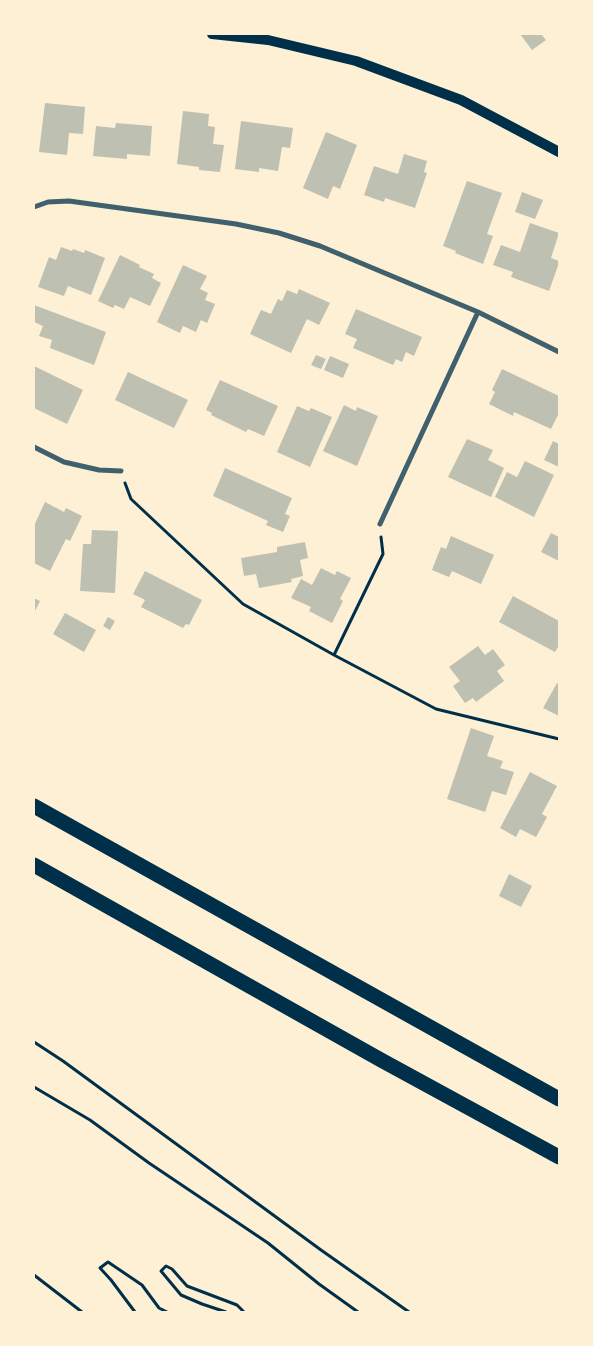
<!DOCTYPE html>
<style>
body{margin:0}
#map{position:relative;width:593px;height:1346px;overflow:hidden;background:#fdf0d5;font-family:"Source Sans 3",sans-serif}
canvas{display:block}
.frame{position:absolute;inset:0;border:35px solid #fdf0d5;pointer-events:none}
</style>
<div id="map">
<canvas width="593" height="1346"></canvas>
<div class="frame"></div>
</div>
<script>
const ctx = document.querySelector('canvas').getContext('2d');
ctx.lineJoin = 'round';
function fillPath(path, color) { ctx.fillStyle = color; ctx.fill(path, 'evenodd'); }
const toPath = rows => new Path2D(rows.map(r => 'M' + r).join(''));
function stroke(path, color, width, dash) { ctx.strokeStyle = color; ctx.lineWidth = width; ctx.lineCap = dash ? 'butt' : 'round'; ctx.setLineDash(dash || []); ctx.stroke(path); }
fillPath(toPath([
 [520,34,541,34,546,40,532,50],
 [45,103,85,107,83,134,69,133,67,155,39,152],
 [183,111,209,114,208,126,215,127,213,144,224,145,220,172,199,170,199,167,177,164],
 [241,121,293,128,290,148,282,147,278,171,259,168,259,172,235,169],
 [116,123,152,126,150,156,127,154,127,159,93,156,96,126,115,128],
 [326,132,357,145,340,189,333,186,328,199,303,188],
 [404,154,427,161,424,172,427,173,415,208,385,198,384,202,364,195,374,166,398,174],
 [467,181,502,193,487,234,493,236,483,264,455,253,456,251,443,246],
 [522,192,543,200,535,219,515,212],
 [530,223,559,233,551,258,559,261,559,263,549,291,511,277,513,272,493,265,501,245,520,252],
 [61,247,72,251,73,249,84,253,85,250,105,258,91,295,68,286,64,296,38,287,49,257,56,260],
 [120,255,140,265,139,267,154,274,152,278,161,283,150,306,130,297,124,309,115,305,113,308,98,301],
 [183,265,207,276,200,289,208,293,205,300,215,304,207,323,201,320,196,332,183,326,180,333,157,322],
 [299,289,330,303,319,325,307,319,291,353,250,334,261,310,271,314,278,299,282,301,287,290,297,294],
 [34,305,106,332,94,365,50,348,52,340,39,336,43,326,34,322],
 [356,309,422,337,414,356,406,352,402,362,396,359,393,365,353,348,357,339,345,334],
 [316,355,326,359,321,369,311,365],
 [330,356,349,364,343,378,324,370],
 [34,366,83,390,67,424,34,408],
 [502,369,559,396,559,413,551,429,514,412,513,416,489,404,495,392,492,390],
 [128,372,188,400,174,428,115,400],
 [220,380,278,406,264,436,248,429,246,432,211,415,212,413,206,410],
 [344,405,356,411,357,407,378,416,357,466,323,451],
 [297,406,309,411,311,408,332,417,310,467,277,452],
 [467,439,493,450,488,460,504,468,491,497,448,477],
 [553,441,559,444,559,467,544,460],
 [525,461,554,475,534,517,495,497,507,472,517,477],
 [225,468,292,498,285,514,290,516,283,532,266,525,268,521,213,496],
 [45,502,64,512,66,508,82,516,70,541,66,539,50,571,34,563,34,526],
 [92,530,118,531,115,593,80,591,83,544,91,544],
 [551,533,559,537,559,561,541,552],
 [451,536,494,555,481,584,452,571,449,577,432,570,441,547,446,549],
 [305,542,308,558,300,560,303,576,291,579,292,582,259,588,256,574,244,576,241,558,277,552,277,547],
 [321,568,335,575,337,571,351,578,340,599,343,601,332,623,309,611,311,607,291,598,301,579,312,585],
 [145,571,202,600,189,625,186,624,183,628,141,607,145,600,133,594],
 [513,596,559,621,559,645,555,652,499,622],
 [34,598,40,601,34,613],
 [65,613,96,630,84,652,53,634],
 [108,617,115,621,110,630,103,626],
 [478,646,485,655,493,649,505,665,497,671,504,681,476,702,473,698,465,703,453,686,460,681,449,667],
 [557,683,559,684,559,716,543,708],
 [471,728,494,736,487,756,503,761,500,768,514,772,506,795,492,791,485,812,447,799],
 [530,772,557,786,542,814,547,817,536,837,520,829,516,837,500,828],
 [509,874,532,886,521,907,499,896]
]), '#bec0b2');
stroke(toPath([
 [125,483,131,499,243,604,334,655,436,709,559,739],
 [334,655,383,554,381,537],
 [34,1042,63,1061,321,1250,409,1312],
 [34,1087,90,1120,149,1163,268,1243,319,1284,358,1312],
 [34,1275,82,1312],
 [135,1312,111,1280,100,1268,108,1262,142,1285,159,1308,167,1312],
 [226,1312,202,1304,181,1295,161,1271,166,1266,172,1269,187,1286,237,1305,244,1312]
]), '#003049', 3);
stroke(toPath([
 [34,207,48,202,69,201,236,224,279,233,320,246,478,312,559,352],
 [34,447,64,462,99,470,121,471],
 [380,524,478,312]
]), '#3f606c', 5);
stroke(toPath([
 [212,34,268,40,356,61,461,100,559,152]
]), '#003049', 10);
stroke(toPath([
 [34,806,559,1099],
 [34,865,381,1060,559,1157]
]), '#003049', 15);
</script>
